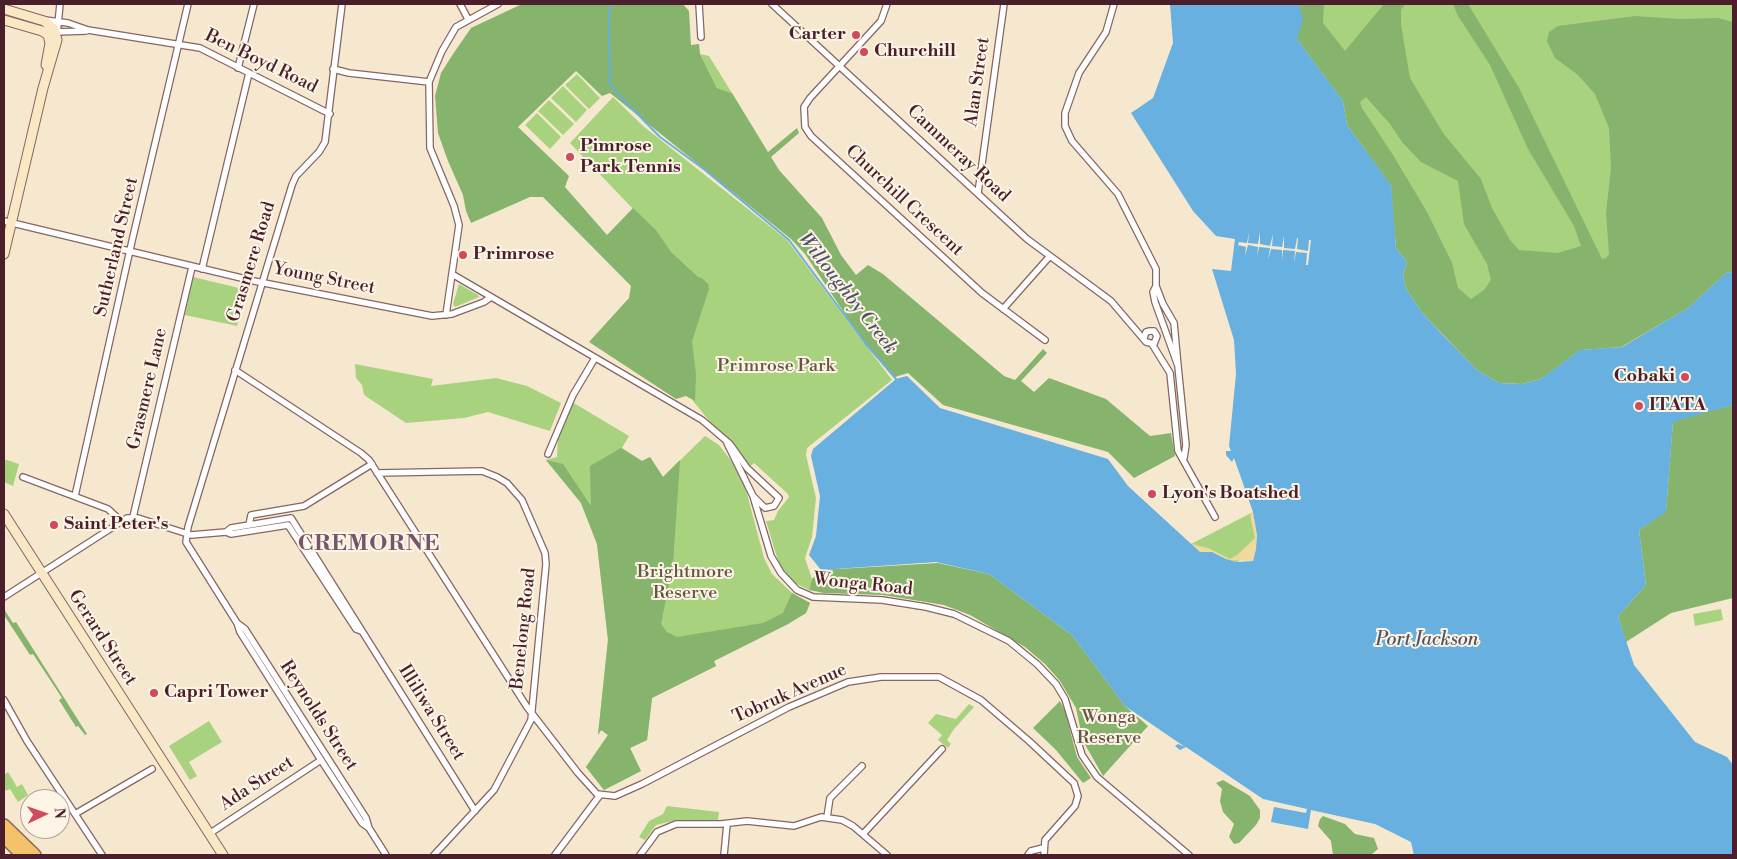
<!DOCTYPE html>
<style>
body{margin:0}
#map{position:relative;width:1737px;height:859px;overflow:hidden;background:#f6e8cf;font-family:"Libre Bodoni",serif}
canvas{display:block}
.frame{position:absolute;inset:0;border:5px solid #4a1f2b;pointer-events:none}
.north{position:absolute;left:20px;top:789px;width:50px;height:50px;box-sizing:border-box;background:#fcf5e5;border:1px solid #b59f9b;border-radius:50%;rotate:87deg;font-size:14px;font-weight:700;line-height:20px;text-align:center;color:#4a1f2b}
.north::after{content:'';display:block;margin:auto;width:18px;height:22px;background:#d1495b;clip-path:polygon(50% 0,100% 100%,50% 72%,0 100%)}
</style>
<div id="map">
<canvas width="1737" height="859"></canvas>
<div class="frame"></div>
<div class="north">N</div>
</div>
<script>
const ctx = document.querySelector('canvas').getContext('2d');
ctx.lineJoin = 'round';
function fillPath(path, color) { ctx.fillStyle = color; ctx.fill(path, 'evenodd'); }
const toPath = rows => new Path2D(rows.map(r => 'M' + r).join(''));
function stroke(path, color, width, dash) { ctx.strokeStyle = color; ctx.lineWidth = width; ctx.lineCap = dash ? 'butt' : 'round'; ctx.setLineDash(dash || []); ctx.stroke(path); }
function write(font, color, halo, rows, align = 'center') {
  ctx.font = font + ' "Libre Bodoni",serif'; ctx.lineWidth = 4; ctx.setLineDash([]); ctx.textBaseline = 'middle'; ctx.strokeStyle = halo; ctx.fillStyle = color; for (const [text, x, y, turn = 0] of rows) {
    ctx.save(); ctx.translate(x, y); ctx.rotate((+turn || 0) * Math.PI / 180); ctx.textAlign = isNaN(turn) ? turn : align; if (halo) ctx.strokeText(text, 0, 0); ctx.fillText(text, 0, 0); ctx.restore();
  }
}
fillPath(toPath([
 [1299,4,1733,4,1733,273,1727,272,1688,308,1621,347,1580,350,1541,379,1394,235,1391,209,1343,101,1297,39,1302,20],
 [700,54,709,56,732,93,717,88],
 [577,74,600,98,589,109,565,85],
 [563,86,587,110,576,122,551,98],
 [613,97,643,126,787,240,892,380,807,448,806,455,816,498,812,537,805,558,812,579,809,590,793,582,779,564,766,521,774,520,778,511,789,497,788,494,754,463,748,468,693,401,693,374,690,341,696,277,681,268,635,211,570,143],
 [549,100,574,124,563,135,538,111],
 [537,113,561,137,550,149,525,125],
 [193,277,239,288,246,291,237,326,185,315],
 [459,284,478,295,479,297,455,307,453,304],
 [355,364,433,379,431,386,496,378,527,386,561,403,550,431,488,412,464,418,406,423,364,395,362,385,356,378],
 [572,402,629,436,622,448,642,461,650,457,663,477,705,436,719,445,736,467,746,490,764,558,772,574,792,593,810,603,806,613,788,624,714,661,716,666,652,698,647,740,630,748,641,771,604,790,586,767,608,735,601,730,598,735,608,640,597,544,581,503,546,460,557,457,558,439],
 [4,459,19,464,13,486,4,482],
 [1253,512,1256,549,1237,562,1191,544],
 [1721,609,1723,620,1695,626,1693,614],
 [969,704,974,707,954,729,947,740,951,744,948,748,938,740,942,735,928,723,936,714,956,719],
 [209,721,222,742,189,762,197,776,190,780,169,746],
 [8,772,17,787,22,784,28,795,18,802,10,789,6,791,4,787,4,775],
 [667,806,719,812,718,820,673,821,656,825,645,840,639,837,649,821,663,814]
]), '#a8d27d');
fillPath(toPath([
 [522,4,683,4,689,11,691,45,699,44,700,54,717,88,732,93,768,152,797,128,799,133,771,157,779,170,822,218,841,255,856,275,868,265,883,274,1004,376,1015,380,1043,349,1047,353,1021,381,1034,392,1049,378,1106,399,1150,436,1171,433,1175,456,1134,478,1108,452,943,405,908,373,895,377,865,344,805,254,791,239,610,93,602,96,576,71,518,127,569,176,565,187,607,235,633,208,656,230,671,252,698,277,702,278,708,284,709,289,692,341,696,375,695,401,686,396,676,399,589,342,629,298,631,286,543,197,530,197,471,223,466,211,463,195,448,161,438,133,435,96,441,73,453,54,471,28],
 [1299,4,1324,4,1323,23,1345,51,1384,4,1405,4,1401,10,1401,25,1410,78,1443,133,1481,179,1492,208,1510,240,1519,250,1558,253,1581,246,1574,226,1528,149,1490,65,1458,16,1453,4,1468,4,1519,88,1602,259,1606,258,1609,254,1606,213,1611,168,1609,128,1595,94,1578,75,1555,58,1547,41,1549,32,1558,26,1635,16,1680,19,1718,18,1733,22,1733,273,1727,272,1688,308,1621,347,1580,350,1541,379,1522,384,1499,383,1477,370,1424,315,1406,289,1403,275,1407,262,1396,248,1391,185,1347,125,1343,101,1297,39,1302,20],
 [1366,97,1390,124,1402,142,1421,162,1458,181,1464,224,1487,264,1491,280,1484,290,1471,299,1458,288,1452,263,1427,212,1393,155,1362,108,1360,102],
 [1733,405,1733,598,1671,613,1626,642,1618,616,1646,585,1639,530,1666,511,1673,421],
 [621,448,642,461,650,457,663,477,680,460,673,564,661,624,667,632,677,637,763,623,783,613,792,593,810,603,806,613,788,624,714,661,716,666,652,698,647,740,630,748,641,771,604,790,586,767,608,735,601,730,598,735,608,640,597,544,581,503,546,460,563,464,591,506,590,466],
 [938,563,989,574,1072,635,1125,706,1148,726,1103,776,1083,741,1076,708,1060,681,1045,664,1025,647,970,615,944,605,883,595,824,593,809,590,812,579,821,570],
 [4,609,13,623,16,622,87,734,85,735,78,726,76,727,59,700,62,698,33,654,30,655,4,615],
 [1060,701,1065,711,1077,757,1091,778,1083,783,1056,750,1033,728],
 [1223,780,1250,796,1260,810,1260,818,1256,825,1239,843,1234,844,1229,837,1234,824,1223,812,1220,801,1222,789,1216,783],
 [1323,816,1345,824,1355,834,1374,838,1378,849,1372,854,1333,855,1331,841,1318,826,1320,819]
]), '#86b46c');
fillPath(toPath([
 [1253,512,1257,535,1256,549,1253,561,1226,560,1212,552,1200,552,1191,544,1208,548,1230,559,1237,555,1255,538,1250,515]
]), '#eeda9e');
fillPath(toPath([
 [1170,4,1299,4,1303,20,1297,39,1343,101,1347,125,1391,185,1396,248,1407,262,1403,275,1406,289,1424,315,1441,333,1477,370,1499,383,1522,384,1541,379,1580,350,1622,347,1688,308,1727,272,1733,273,1733,405,1673,422,1666,512,1639,530,1646,585,1618,616,1634,665,1695,742,1727,757,1733,765,1733,855,1414,855,1411,842,1375,824,1311,810,1308,829,1271,822,1274,807,1306,813,1307,809,1263,799,1186,747,1180,750,1175,746,1178,744,1185,747,1125,706,1072,635,989,574,936,562,821,570,809,555,816,536,820,496,811,456,813,449,896,379,907,376,940,408,1108,459,1128,486,1200,552,1212,552,1226,559,1237,562,1253,561,1256,549,1257,535,1253,512,1234,458,1232,462,1226,455,1226,451,1231,451,1229,446,1236,374,1234,340,1212,269,1231,271,1235,239,1216,236,1193,211,1131,113,1153,98,1173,43]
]), '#67b0df');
fillPath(toPath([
 [1249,232,1248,243,1258,244,1260,232,1260,244,1270,246,1273,234,1272,246,1282,247,1284,236,1284,248,1295,249,1297,238,1298,238,1297,249,1308,251,1309,240,1311,240,1308,265,1306,265,1307,253,1296,252,1294,263,1295,251,1283,250,1282,261,1282,250,1271,249,1268,260,1270,248,1259,247,1257,257,1258,247,1248,245,1245,256,1246,247,1238,245,1239,242,1247,243]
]), '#f6e8cf');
stroke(toPath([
 [612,4,609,9,610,83,615,91,660,137,705,170,789,240,866,344,896,379]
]), '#67b0df', 2);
const street = toPath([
 [342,4,325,142,319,152,296,176,292,185,188,527,186,542,237,623,240,632,321,760,362,823,369,828],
 [460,4,468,19],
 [699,4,701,37],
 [772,4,1027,239,1111,301,1146,342,1154,344,1157,336,1154,331,1150,331,1146,332,1144,338],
 [887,4,881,21,810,98,804,107,805,127,811,136,982,293,1045,340],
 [1114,4,1106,32,1079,73,1065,113,1065,126,1072,141,1118,194,1156,269,1156,286,1163,304,1174,323,1178,366],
 [45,20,68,23,88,30,200,48,330,114],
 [56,32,86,31],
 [57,34,60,4],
 [238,68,254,4],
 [333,69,349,73,429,82],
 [978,193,1004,4],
 [4,221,254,281,432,316,452,314,484,302,491,297],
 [202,269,249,73],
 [452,274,702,420,730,444,747,468,779,498,774,506,765,508,753,496,727,443],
 [1156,286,1153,292,1155,302,1178,366,1186,445,1184,458],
 [1003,309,1050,256],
 [446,315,459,225,454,206,430,148,429,82,442,51,456,27,498,4],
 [1152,344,1170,373,1178,451,1215,517],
 [235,370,361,453,369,460,527,707,578,773,597,794,615,796,642,784,789,707,848,682,881,677,939,677,981,700,1029,741,1074,783,1078,796,1075,806,1045,840,1044,855],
 [548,454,573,395,595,358],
 [377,473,482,471,497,477,507,483,522,500,545,553,546,564,531,720,494,790,434,855],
 [23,477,108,509,121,521],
 [75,496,132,241,188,4],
 [753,496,771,556,781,573,797,590,813,597,882,600,926,607,954,614,1009,641,1037,664,1056,684,1065,699,1082,755,1097,777,1189,855],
 [133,517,192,267],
 [249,525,251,515,304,506,372,464],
 [226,532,231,528,291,518,475,811],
 [4,597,127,518,138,518,191,535,226,532,231,534,288,525,356,629,361,631],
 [237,623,245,629,366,818,369,828,386,855],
 [4,700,27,741,102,855],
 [75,814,152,769],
 [827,817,830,798,862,766],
 [209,834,321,760],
 [863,834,942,749],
 [555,855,600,795],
 [640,855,657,832,676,824,721,824,747,821,794,826,821,817,842,820,853,826,887,855],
 [724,855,727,824],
 [1028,855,1031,851,1043,848]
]);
const secondary = toPath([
 [4,9,44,21,54,29,57,40,43,88,4,254],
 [4,20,42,31,48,35,50,43,46,65],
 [4,514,223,855]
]);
const highway = toPath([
 [4,825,35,855],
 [4,837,22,855]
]);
stroke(street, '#866564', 8);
stroke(secondary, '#866564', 11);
stroke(highway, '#866564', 14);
stroke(street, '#fff', 5.5);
stroke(secondary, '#fae7c3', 9);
stroke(highway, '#f3c26a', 11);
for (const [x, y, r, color] of [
 [856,35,5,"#d1495b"],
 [864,52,5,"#d1495b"],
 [570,157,5,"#d1495b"],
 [463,255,5,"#d1495b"],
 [1685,377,5,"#d1495b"],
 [1639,406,5,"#d1495b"],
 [1152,494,5,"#d1495b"],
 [54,525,5,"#d1495b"],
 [154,693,5,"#d1495b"]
]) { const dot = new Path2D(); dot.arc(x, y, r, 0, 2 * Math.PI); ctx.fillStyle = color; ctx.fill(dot); stroke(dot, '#fcf5e5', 2); }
write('bold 18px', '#4a1f2b', '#fcf5e5', [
 ["Carter",846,35,"right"],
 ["Churchill",874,52],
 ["Pimrose",580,147],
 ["Park Tennis",580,168],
 ["Primrose",473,255],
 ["Cobaki",1675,377,"right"],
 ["ITATA",1649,406],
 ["Lyon's Boatshed",1162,494],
 ["Saint Peter's",64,525],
 ["Capri Tower",164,693]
], 'left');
write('18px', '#4a1f2b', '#fcf5e5', [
 ["Ben Boyd Road",261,62,26],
 ["Alan Street",978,82,-82],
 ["Cammeray Road",958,154,43],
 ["Churchill Crescent",904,201,43],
 ["Sutherland Street",117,247,-77],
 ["Grasmere Road",252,262,-73],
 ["Young Street",324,279,11],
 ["Grasmere Lane",148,389,-77],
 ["Wonga Road",863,585,6],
 ["Benelong Road",524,629,-84],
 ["Gerard Street",102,638,57],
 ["Tobruk Avenue",790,694,-24],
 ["Illiliwa Street",431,713,58],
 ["Reynolds Street",318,716,57],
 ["Ada Street",257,784,-33]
]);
write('18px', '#654', '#fcf5e5', [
 ["Primrose Park",776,367],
 ["Brightmore",685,573],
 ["Reserve",685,594],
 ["Wonga",1109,718],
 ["Reserve",1109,739]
]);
write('italic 19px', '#54526a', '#fcf5e5', [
 ["Willoughby Creek",847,294,52],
 ["Port Jackson",1427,640]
]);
ctx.letterSpacing = '1px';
write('bold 22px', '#74556c', '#fcf5e5', [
 ["CREMORNE",369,545]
]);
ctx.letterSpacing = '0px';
</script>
